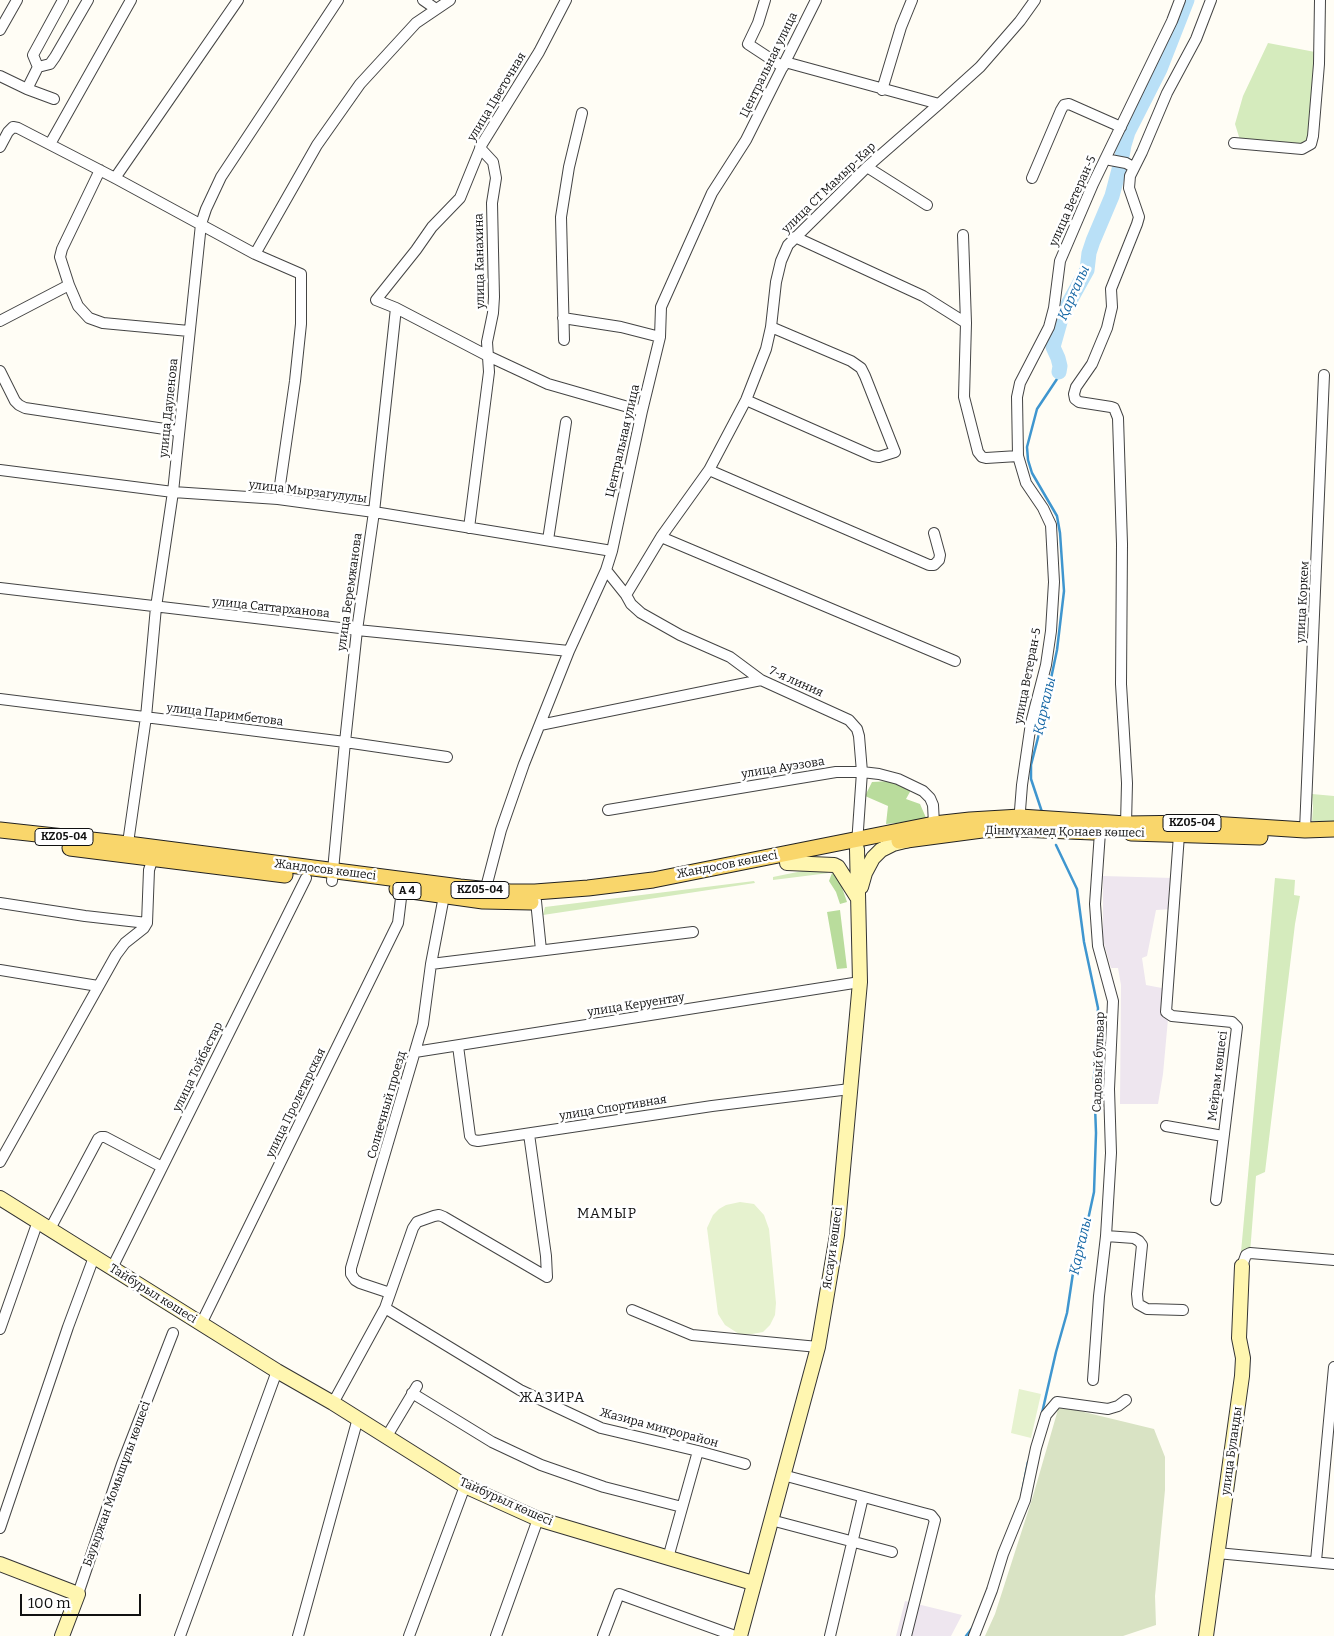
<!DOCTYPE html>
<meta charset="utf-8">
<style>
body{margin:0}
#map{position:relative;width:1334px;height:1636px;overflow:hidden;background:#fffdf5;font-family:Bitter,serif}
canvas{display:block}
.scale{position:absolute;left:20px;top:1594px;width:121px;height:22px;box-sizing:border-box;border:2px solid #111;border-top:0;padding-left:6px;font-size:15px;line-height:18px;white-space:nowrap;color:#111;-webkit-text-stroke:4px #fff;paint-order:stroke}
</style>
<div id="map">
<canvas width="1334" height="1636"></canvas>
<div class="scale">100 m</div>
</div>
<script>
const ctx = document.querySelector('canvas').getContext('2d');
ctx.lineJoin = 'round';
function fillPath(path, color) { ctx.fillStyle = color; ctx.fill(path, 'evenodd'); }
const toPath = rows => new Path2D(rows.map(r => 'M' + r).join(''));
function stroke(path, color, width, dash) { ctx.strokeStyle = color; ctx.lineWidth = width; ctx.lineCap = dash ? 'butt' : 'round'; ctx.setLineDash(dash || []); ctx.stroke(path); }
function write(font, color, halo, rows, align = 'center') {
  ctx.font = font + ' Bitter,serif'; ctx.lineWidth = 5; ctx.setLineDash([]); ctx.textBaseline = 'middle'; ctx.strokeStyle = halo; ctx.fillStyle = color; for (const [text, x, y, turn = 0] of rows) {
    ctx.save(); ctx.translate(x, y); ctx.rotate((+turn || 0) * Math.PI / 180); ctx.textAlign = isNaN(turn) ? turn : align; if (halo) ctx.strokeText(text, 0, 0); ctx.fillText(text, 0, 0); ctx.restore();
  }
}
fillPath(toPath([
 [1103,876,1173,878,1173,909,1156,910,1147,956,1142,958,1146,985,1167,989,1164,1017,1168,1019,1163,1074,1158,1104,1120,1104,1121,985,1118,968,1111,968,1103,940],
 [905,1601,962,1615,951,1636,896,1636]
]), '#eee6ef');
fillPath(toPath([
 [1268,43,1315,52,1310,136,1304,144,1240,140,1235,124,1243,96],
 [1312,794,1334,796,1334,822,1312,821,1313,808],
 [817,868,829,873,773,880,773,877],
 [1275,878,1295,880,1294,895,1300,896,1295,924,1265,1172,1256,1176,1250,1253,1246,1255,1241,1252],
 [754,881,755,883,543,915,545,907]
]), '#d5ebbd');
fillPath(toPath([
 [891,781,911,790,906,799,920,804,927,820,886,824,888,806,865,796,872,782],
 [832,873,839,879,847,902,840,904,836,892,829,881],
 [840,910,847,968,837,969,827,912]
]), '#b9dc9c');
fillPath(toPath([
 [1059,1406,1154,1429,1165,1457,1165,1490,1155,1596,1156,1625,1123,1636,985,1636,995,1614,1033,1496]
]), '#d9e3c4');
fillPath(toPath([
 [740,1202,754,1204,764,1215,769,1229,776,1303,775,1315,770,1325,763,1332,752,1334,739,1334,725,1325,718,1314,707,1228,713,1215,719,1209,726,1205],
 [1019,1389,1041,1394,1031,1438,1011,1433]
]), '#e6f2cf');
stroke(toPath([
 [1042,812,1031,779,1031,765,1041,726,1057,650,1064,591,1060,533,1057,516,1032,473,1028,460,1027,447,1037,409,1057,379,1059,372],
 [1042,1413,1056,1352,1067,1313,1073,1273,1086,1229,1094,1192,1096,1133,1094,1078,1098,1008,1084,942,1077,889,1056,845],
 [1022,1493,1028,1462],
 [966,1636,973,1627]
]), '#3f96cf', 2.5);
stroke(toPath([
 [1059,372,1060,366,1058,358,1053,347,1062,315,1087,270,1089,253,1093,241,1112,196,1121,162,1124,145,1128,132,1160,69,1187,0]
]), '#b9e0f7', 15);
const street = toPath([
 [423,0,436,9],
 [566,0,539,52,482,144,460,198,432,227,416,250,376,300,396,308,488,356,548,384,642,411],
 [765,0,758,23,748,44,783,67],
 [0,30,17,0],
 [785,62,939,104],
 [38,67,33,55,63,0],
 [0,76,27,89,54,99],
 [27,89,38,67,50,64,55,57,88,0],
 [882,90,901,27,912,0],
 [1234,143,1302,149,1311,144,1313,136,1319,64,1320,0],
 [50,144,131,0],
 [0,147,8,132,13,127,18,128,115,178,255,254,301,274,301,324,295,381,278,499],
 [1105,159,1126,163,1133,167],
 [867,167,927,205],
 [100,170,62,249,60,257,69,285,78,306,89,318,103,323,189,331],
 [115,178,238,0],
 [1032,178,1061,110,1064,105,1069,104,1121,127],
 [963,235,966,323,964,397,978,452,982,457,986,458,1018,456],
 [795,237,923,296,966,323],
 [255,254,317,145,360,84,416,23,450,0],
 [563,318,621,327,660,337],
 [0,321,69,285],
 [564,340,561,217,569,167,582,113],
 [0,371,15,401,19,405,25,408,178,431],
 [746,400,873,456,879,457,895,452,865,376,861,368,851,361,771,327],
 [0,470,173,492,278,499,374,512,612,551],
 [709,470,929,565,934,565,939,560,940,555,934,533],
 [469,528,489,372,487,342,493,313,494,297,492,203,496,178,493,162,480,148],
 [661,537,955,661],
 [548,540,566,422],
 [606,570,626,595,631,604,641,613,680,635,730,657,761,680,849,720,857,729,859,736,862,772,857,844],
 [0,588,357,630,569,651],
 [626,595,661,537,709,470,746,400,766,349,771,327,776,282,781,261,788,245,867,167,939,104,980,67,1020,21,1035,0],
 [0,699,345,742,447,757],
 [540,725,761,680],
 [608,810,836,772,862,772,879,774,898,779,923,791,930,798,933,805,934,824],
 [1019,823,1022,785,1031,723,1046,665,1051,631,1054,582,1051,525,1043,508,1026,483,1018,456,1017,397,1020,383,1049,327,1054,308,1060,261,1093,184,1172,21,1180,0],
 [1126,824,1127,783,1121,684,1122,544,1118,418,1114,408,1111,407,1079,402,1075,399,1074,394,1076,387,1092,364,1107,328,1112,307,1111,289,1137,224,1139,217,1129,188,1130,176,1142,152,1167,93,1196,39,1211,0],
 [1305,830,1324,375],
 [1100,832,1095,904,1098,946,1113,1001,1109,1089,1111,1153,1106,1236],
 [1179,835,1166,1012,1172,1016,1232,1022,1237,1027,1216,1200],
 [127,850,146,717,156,607,173,492,201,224,206,209,221,177,338,0],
 [332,881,345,742,357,630,374,512,396,308],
 [484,895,501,830,524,764,569,651,606,570,612,551,642,411,660,337,661,307,712,193,746,140,816,0],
 [536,901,541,950],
 [0,903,85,916,147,923],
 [431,964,693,932],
 [0,970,98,986],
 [458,1046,470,1136,473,1140,478,1141,712,1106,850,1089],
 [415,1052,860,982],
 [1166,1126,1223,1136],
 [529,1134,546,1256,547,1277],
 [0,1162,116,955,125,943,144,928,147,923,149,870,153,858],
 [50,1229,98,1139,101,1137,105,1137,162,1167],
 [1242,1266,1246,1255,1250,1253,1334,1260],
 [112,1268,306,878],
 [390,1293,360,1283,355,1280,351,1274,351,1268,423,1024,431,964,444,896],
 [385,1308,520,1390,601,1428,698,1451,745,1464],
 [632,1310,692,1335,818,1347],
 [201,1324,398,923,402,890],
 [0,1329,38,1221],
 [1093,1380,1099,1296,1106,1236,1134,1238,1139,1241,1142,1245,1137,1294,1138,1304,1147,1309,1183,1310],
 [412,1393,492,1442,541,1465,604,1487,682,1507],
 [333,1403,385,1308,413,1228,417,1222,434,1216,439,1215,444,1217,547,1277],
 [387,1436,417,1386],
 [783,1475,923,1513,931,1515,935,1520,906,1636],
 [771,1520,892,1552],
 [0,1528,68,1327,94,1257],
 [1217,1553,1334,1564],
 [668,1558,698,1451],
 [1316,1561,1334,1367],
 [78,1594,122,1464,173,1333],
 [180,1636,277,1371],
 [298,1636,358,1418],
 [409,1636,465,1486],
 [496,1636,538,1519],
 [603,1636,619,1594,735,1636],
 [830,1636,863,1497],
 [974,1636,992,1590,1003,1554,1025,1500,1036,1448,1046,1415,1057,1402,1108,1409,1118,1406,1126,1400]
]);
const secondary = toPath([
 [787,863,834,865,838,867,857,897],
 [861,887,865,873,873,858,881,850,893,844,909,840],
 [0,1198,277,1371,333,1403,465,1486,538,1519,753,1583],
 [0,1564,78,1594,62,1636],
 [740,1636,818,1347,837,1235,860,982,857,849],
 [1206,1636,1242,1376,1243,1358,1239,1338,1242,1266]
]);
const primary = toPath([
 [0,830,128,844,460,887,510,892,535,892,588,888,653,880,934,824,970,820,1020,817,1126,824,1196,823,1305,830,1334,829],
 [1131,833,1260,837],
 [899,841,982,830,1019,829,1093,832],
 [70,848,285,875],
 [397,889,483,901,531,902]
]);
stroke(street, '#444', 12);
stroke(secondary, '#333', 16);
stroke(primary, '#222', 17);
stroke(street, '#fff', 10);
stroke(secondary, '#fff6b0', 14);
stroke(primary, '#f9d66b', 15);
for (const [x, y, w] of [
 [1192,823,58],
 [64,837,58],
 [480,890,58],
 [407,891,28]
]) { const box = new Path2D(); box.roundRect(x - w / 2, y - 8.5, w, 17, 4); ctx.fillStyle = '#fff'; ctx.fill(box); stroke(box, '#111', 1); }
write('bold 11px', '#111', null, [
 ["KZ05-04",1192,823],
 ["KZ05-04",64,837],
 ["KZ05-04",480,890],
 ["А 4",407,891]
]);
write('12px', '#111', '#fff', [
 ["Центральная улица",769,65,-64],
 ["улица Цветочная",497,97,-59],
 ["улица СТ Мамыр-Кар",829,188,-44],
 ["улица Ветеран-5",1073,201,-66],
 ["улица Канахина",480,261,-91],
 ["улица Дауленова",169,408,-84],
 ["Центральная улица",623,441,-77],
 ["улица Мырзагулулы",308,492,7],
 ["улица Беремжанова",350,592,-82],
 ["улица Коркем",1303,602,-87],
 ["улица Саттарханова",271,608,6],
 ["улица Ветеран-5",1028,676,-79],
 ["7-я линия",796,682,24],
 ["улица Паримбетова",225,715,7],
 ["улица Ауэзова",783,768,-9],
 ["Дінмұхамед Қонаев көшесі",1065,832,1],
 ["Жандосов көшесі",727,865,-11],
 ["Жандосов көшесі",325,870,7],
 ["улица Керуентау",636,1005,-9],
 ["Садовый бульвар",1099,1062,-88],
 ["улица Тойбастар",198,1067,-64],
 ["Мейрам көшесі",1218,1076,-83],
 ["улица Пролетарская",296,1103,-64],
 ["Солнечный проезд",387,1105,-74],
 ["улица Спортивная",613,1108,-9],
 ["Яссауи көшесі",833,1248,-82],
 ["Тайбурыл көшесі",153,1294,32],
 ["Жазира микрорайон",659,1428,15],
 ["улица Буланды",1232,1451,-82],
 ["Бауыржан Момышұлы көшесі",117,1484,-70],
 ["Тайбурыл көшесі",506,1502,24]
]);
write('italic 14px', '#1768a6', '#fff', [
 ["Қарғалы",1074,293,-66],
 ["Қарғалы",1045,706,-77],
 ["Қарғалы",1081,1246,-77]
]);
ctx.letterSpacing = '1px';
write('14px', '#111', '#fff', [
 ["МАМЫР",607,1214],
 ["ЖАЗИРА",552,1398]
]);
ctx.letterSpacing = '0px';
</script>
